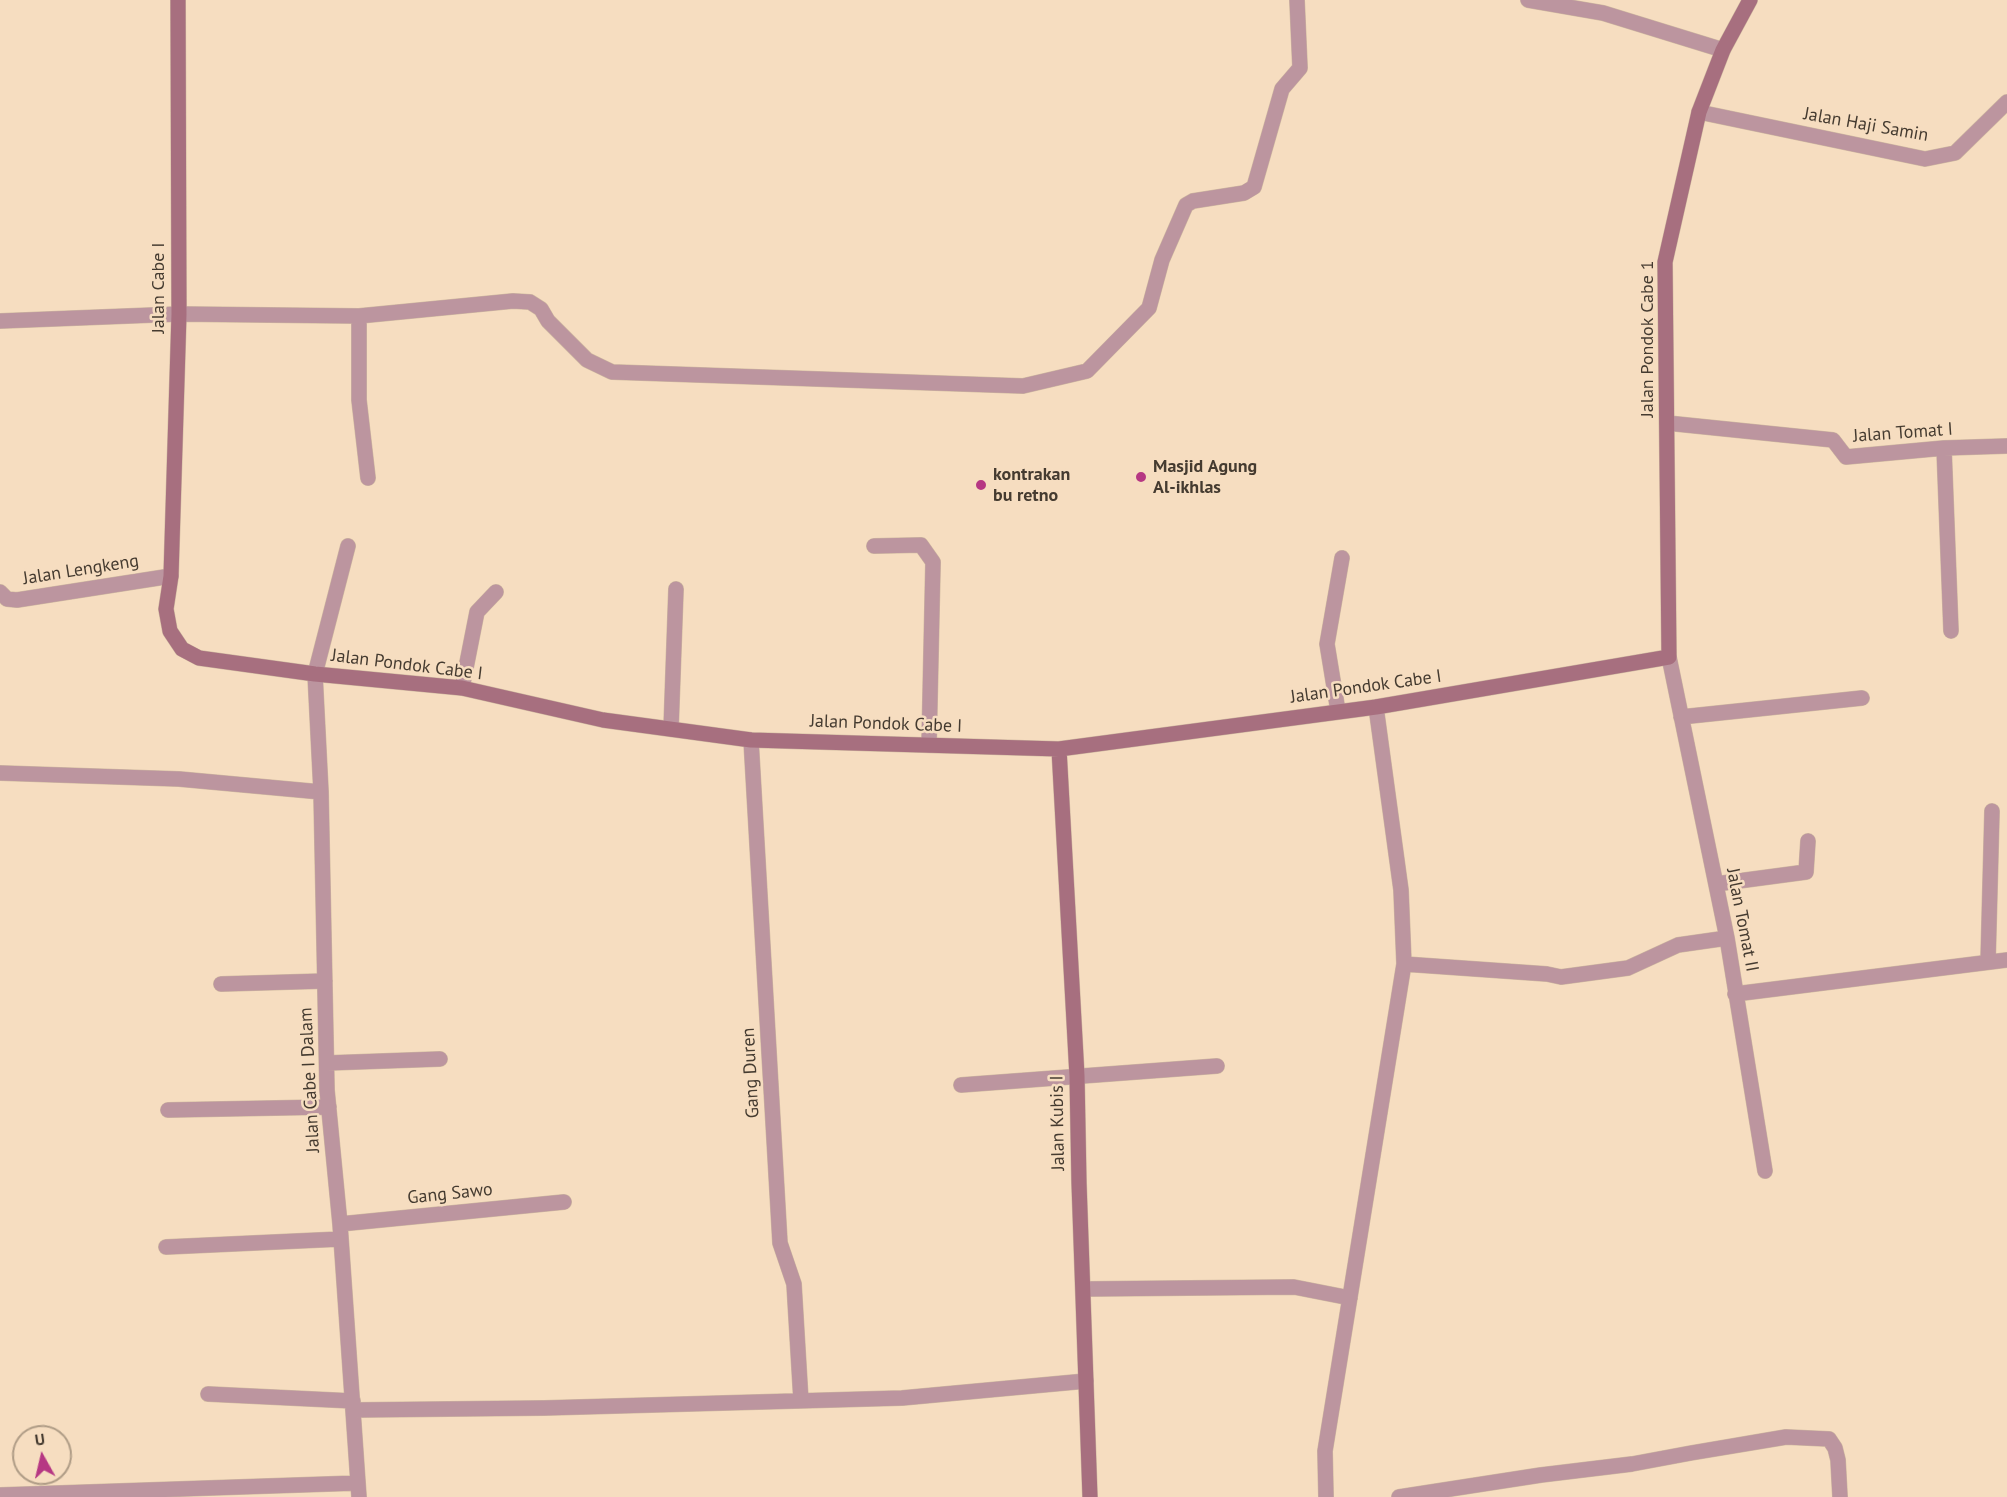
<!DOCTYPE html>
<style>
body{margin:0}
#map{position:relative;width:2007px;height:1497px;overflow:hidden;background:#f6ddc0;font-family:"PT Sans",sans-serif}
canvas{display:block}
.north{position:absolute;left:12px;top:1425px;width:60px;height:60px;box-sizing:border-box;background:#f6ddc0;border:2px solid #af9c86;border-radius:50%;rotate:352deg;font-size:16px;font-weight:700;line-height:24px;text-align:center;color:#453b30}
.north::after{content:'';display:block;margin:auto;width:21px;height:27px;background:#b63783;clip-path:polygon(50% 0,100% 100%,50% 72%,0 100%)}
</style>
<div id="map">
<canvas width="2007" height="1497"></canvas>
<div class="north">U</div>
</div>
<script>
const ctx = document.querySelector('canvas').getContext('2d');
ctx.lineJoin = 'round';
const toPath = rows => new Path2D(rows.map(r => 'M' + r).join(''));
function stroke(path, color, width, dash) { ctx.strokeStyle = color; ctx.lineWidth = width; ctx.lineCap = dash ? 'butt' : 'round'; ctx.setLineDash(dash || []); ctx.stroke(path); }
function write(font, color, halo, rows, align = 'center') {
  ctx.font = font + ' "PT Sans",sans-serif'; ctx.lineWidth = 5; ctx.setLineDash([]); ctx.textBaseline = 'middle'; ctx.strokeStyle = halo; ctx.fillStyle = color; for (const [text, x, y, turn = 0] of rows) {
    ctx.save(); ctx.translate(x, y); ctx.rotate((+turn || 0) * Math.PI / 180); ctx.textAlign = isNaN(turn) ? turn : align; if (halo) ctx.strokeText(text, 0, 0); ctx.fillText(text, 0, 0); ctx.restore();
  }
}
const street = toPath([
 [1528,0,1603,13,1723,50],
 [1699,112,1925,159,1955,153,2007,102],
 [359,316,359,400,368,478],
 [0,321,179,314,359,316,513,301,530,302,541,309,548,321,587,360,612,372,1023,386,1087,371,1149,308,1162,260,1186,205,1193,201,1244,193,1254,187,1282,89,1300,68,1297,0],
 [1667,423,1833,440,1846,457,1944,448,2007,446],
 [1944,448,1951,631],
 [348,546,315,674,321,792,327,1090,340,1224,359,1497],
 [874,546,921,545,933,562,929,745],
 [0,592,7,599,17,600,171,576],
 [1669,657,1727,938,1765,1171],
 [462,688,477,612,496,592],
 [1338,711,1327,644,1342,558],
 [1681,717,1862,698],
 [671,729,676,589],
 [751,740,780,1243,794,1284,801,1401],
 [0,773,179,779,321,792],
 [1716,884,1806,872,1808,841],
 [1988,962,1992,811],
 [1404,964,1547,974,1561,977,1628,968,1678,945,1727,938],
 [221,984,325,981],
 [1735,994,2007,960],
 [327,1063,440,1059],
 [961,1085,1217,1066],
 [168,1110,329,1107],
 [340,1224,564,1202],
 [166,1247,341,1239],
 [1084,1289,1294,1287,1350,1298],
 [208,1394,353,1401],
 [354,1410,544,1408,902,1398,1086,1381],
 [0,1495,358,1483],
 [1326,1497,1325,1451,1404,964,1401,890,1376,707],
 [1399,1497,1541,1475,1632,1464,1691,1453,1786,1437,1829,1439,1835,1448,1838,1460,1840,1497]
]);
const secondary = toPath([
 [178,0,179,314,171,576,166,609,170,631,182,649,199,658,315,674,462,688,603,720,751,740,1059,749,1376,707,1669,657,1665,262,1699,112,1723,50,1750,0],
 [1059,749,1077,1076,1079,1183,1090,1497]
]);
stroke(street, '#cfb9a0', 16);
stroke(secondary, '#cfb9a0', 16);
stroke(street, '#bc959f', 15);
stroke(secondary, '#a76f7f', 15);
for (const [x, y, r, color] of [
 [1141,477,6,"#b63783"],
 [981,485,6,"#b63783"]
]) { const dot = new Path2D(); dot.arc(x, y, r, 0, 2 * Math.PI); ctx.fillStyle = color; ctx.fill(dot); stroke(dot, '#f6ddc0', 2); }
write('18px', '#453b30', '#f6ddc0', [
 ["Jalan Haji Samin",1866,125,10],
 ["Jalan Cabe I",159,288,-90],
 ["Jalan Pondok Cabe 1",1648,339,-90],
 ["Jalan Tomat I",1903,433,-4],
 ["Jalan Lengkeng",81,570,-9],
 ["Jalan Pondok Cabe I",407,665,7],
 ["Jalan Pondok Cabe I",1366,687,-8],
 ["Jalan Pondok Cabe I",886,724,2],
 ["Jalan Tomat II",1742,920,79],
 ["Gang Duren",751,1073,-93],
 ["Jalan Cabe I Dalam",310,1080,-93],
 ["Jalan Kubis I",1058,1123,-91],
 ["Gang Sawo",450,1194,-6]
]);
write('bold 18px', '#453b30', '#f6ddc0', [
 ["Masjid Agung",1153,467],
 ["Al-ikhlas",1153,488],
 ["kontrakan",993,475],
 ["bu retno",993,496]
], 'left');
</script>
